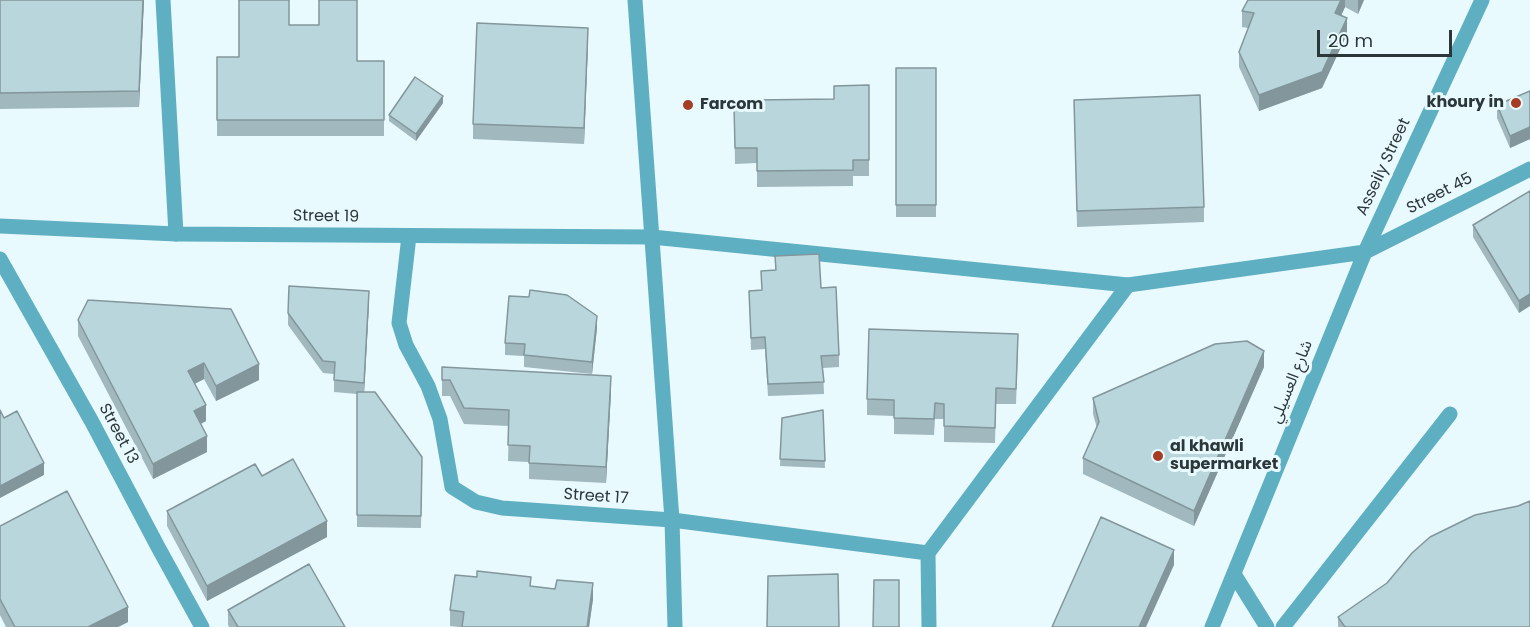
<!DOCTYPE html>
<meta charset="utf-8">
<style>
body{margin:0}
#map{position:relative;width:1530px;height:627px;overflow:hidden;background:#e9fafe;font-family:Poppins,sans-serif}
canvas{display:block}
.scale{position:absolute;left:1317px;top:30px;width:135px;height:27px;box-sizing:border-box;border:3px solid #2c373a;border-top:0;padding-left:8px;font-size:18px;line-height:21px;white-space:nowrap;color:#2c373a;-webkit-text-stroke:4px #e9fafe;paint-order:stroke}
</style>
<div id="map">
<canvas width="1530" height="627"></canvas>
<div class="scale">20 m</div>
</div>
<script>
const ctx = document.querySelector('canvas').getContext('2d');
ctx.lineJoin = 'round';
const toPath = rows => new Path2D(rows.map(r => 'M' + r).join(''));
function stroke(path, color, width, dash) { ctx.strokeStyle = color; ctx.lineWidth = width; ctx.lineCap = dash ? 'butt' : 'round'; ctx.setLineDash(dash || []); ctx.stroke(path); }
function fillPath(path, color) { ctx.fillStyle = color; ctx.fill(path, 'evenodd'); }
function write(font, color, halo, rows, align = 'center') {
  ctx.font = font + ' Poppins,"Noto Sans Arabic",sans-serif'; ctx.lineWidth = 6; ctx.setLineDash([]); ctx.textBaseline = 'middle'; ctx.strokeStyle = halo; ctx.fillStyle = color; for (const [text, x, y, turn = 0] of rows) {
    ctx.save(); ctx.translate(x, y); ctx.rotate((+turn || 0) * Math.PI / 180); ctx.textAlign = isNaN(turn) ? turn : align; if (halo) ctx.strokeText(text, 0, 0); ctx.fillText(text, 0, 0); ctx.restore();
  }
}
stroke(toPath([
 [1234,574,1267,627],
 [1283,627,1450,414]
]), '#5fafc2', 15);
stroke(toPath([
 [163,0,176,234],
 [409,236,399,323,406,345,428,386,440,419,452,487,476,502,502,508,672,520,928,553,929,627],
 [0,259,92,422,158,547,202,627],
 [928,553,1128,285]
]), '#5fafc2', 15);
stroke(toPath([
 [635,0,672,520,675,627],
 [0,226,176,234,652,237,1128,285,1365,252,1530,169],
 [1212,627,1365,252,1482,0]
]), '#5fafc2', 15);
fillPath(toPath([
 [0,0,144,0,139,107,0,109],
 [1248,0,1364,0,1358,14,1345,7,1341,16,1347,34,1322,88,1259,111,1239,67,1239,52,1248,28,1242,27,1242,11],
 [289,25,357,61,384,61,384,136,217,136,217,57,239,57],
 [588,43,584,144,473,139,473,124],
 [896,68,936,68,936,217,896,217],
 [869,85,869,176,853,176,853,186,757,187,757,163,735,164,734,106,756,105,834,99],
 [1530,91,1530,139,1510,148,1497,118,1497,105],
 [1074,100,1204,207,1204,222,1077,227],
 [443,103,416,141,389,121,389,115],
 [1530,191,1519,313,1473,237,1473,225],
 [775,256,821,288,839,355,839,367,823,368,824,394,768,396,765,349,751,350,749,291,762,290,775,270],
 [369,303,364,392,422,457,421,528,357,527,357,394,334,392,334,374,323,373,288,325,288,313],
 [78,320,259,380,216,401,204,379,195,384,206,421,201,424,207,452,153,479,78,336],
 [597,328,592,374,524,367,524,356,505,355,505,343],
 [1018,350,1016,404,996,404,995,443,944,442,944,419,935,419,934,435,894,434,894,416,867,415,867,399],
 [442,367,611,392,606,483,529,479,529,462,508,461,509,426,464,424,450,396,442,396],
 [1264,367,1194,526,1083,474,1083,458,1097,428,1093,414,1093,398],
 [823,410,825,468,780,466,782,418],
 [167,511,327,537,207,601,167,526],
 [0,526,128,622,118,627,6,627,0,615],
 [1387,583,1530,627,1338,627,1338,617],
 [531,586,593,599,589,627,459,627,450,626,450,610],
 [228,610,345,627,229,627,228,625]
]), '#a0b8be');
fillPath(toPath([
 [143,0,144,0,139,107,139,91],
 [1341,0,1345,0,1345,7,1335,29,1335,13],
 [1358,0,1364,0,1358,14],
 [1347,18,1347,34,1322,88,1259,111,1259,95],
 [588,28,588,43,584,144,584,128],
 [443,96,443,103,416,141,416,134],
 [1530,127,1530,139,1510,148,1510,136],
 [369,291,369,303,364,395,364,383],
 [1530,294,1530,306,1519,313,1519,301],
 [597,316,597,328,592,374,592,362],
 [1264,351,1264,367,1194,526,1194,511],
 [204,363,204,379,188,387,188,371],
 [259,364,259,380,216,401,216,386],
 [611,376,611,392,606,483,606,467],
 [206,405,206,421,194,427,194,411],
 [207,436,207,452,153,479,153,464],
 [44,463,44,475,0,498,0,486],
 [327,521,327,537,207,601,207,586],
 [1174,550,1174,565,1146,627,1139,627],
 [593,583,593,599,589,627,587,627],
 [128,607,128,622,118,627,88,627]
]), '#82969b');
const building = toPath([
 [0,0,143,0,139,91,0,93,0,0],
 [239,0,289,0,289,25,319,25,319,0,357,0,357,61,384,61,384,120,217,120,217,57,239,57,239,0],
 [1248,0,1341,0,1335,13,1347,18,1322,72,1259,95,1239,52,1254,13,1242,11,1248,0],
 [477,23,588,28,584,128,473,124,477,23],
 [896,68,936,68,936,205,896,205,896,68],
 [415,77,443,96,416,134,389,115,415,77],
 [869,85,869,160,853,160,853,170,757,171,757,148,735,148,734,106,756,105,756,100,834,99,834,86,869,85],
 [1530,91,1530,127,1510,136,1497,105,1530,91],
 [1200,95,1204,207,1077,211,1074,100,1200,95],
 [1530,191,1530,294,1519,301,1473,225,1530,191],
 [819,254,821,288,836,287,839,355,821,356,824,382,768,384,765,337,751,338,749,291,762,290,761,271,776,270,775,256,819,254],
 [289,286,369,291,364,383,334,380,335,362,323,361,288,313,289,286],
 [530,290,567,295,597,316,592,362,524,355,525,344,505,343,509,296,529,297,530,290],
 [88,300,231,309,259,364,216,386,204,363,188,371,206,405,194,411,207,436,153,464,78,320,88,300],
 [869,329,1018,334,1016,389,996,388,995,428,944,426,944,404,935,403,934,419,894,418,894,400,867,399,869,329],
 [1247,341,1264,351,1194,511,1083,458,1099,422,1093,398,1215,344,1247,341],
 [442,367,611,376,606,467,529,463,530,446,508,445,509,410,464,408,450,380,442,380,442,367],
 [357,392,375,392,422,457,421,516,357,515,357,392],
 [0,410,4,418,17,411,44,463,0,486,0,410],
 [823,410,825,461,780,459,782,418,823,410],
 [293,459,327,521,207,586,167,511,255,464,262,476,293,459],
 [67,491,128,607,88,627,15,627,0,599,0,526,67,491],
 [1530,501,1530,627,1345,627,1338,617,1387,583,1412,553,1430,537,1475,515,1518,506,1530,501],
 [1101,517,1174,550,1139,627,1052,627,1101,517],
 [309,564,345,627,238,627,228,610,309,564],
 [477,571,531,577,530,586,555,589,557,580,593,583,587,627,462,627,464,612,450,610,455,575,477,577,477,571],
 [838,574,839,627,767,627,768,576,838,574],
 [874,580,899,580,899,627,873,627,874,580]
]);
fillPath(building, '#bad6dd');
stroke(building, '#82969b', 1.5);
for (const [x, y, r, color] of [
 [1516,103,6,"#a53c23"],
 [688,105,6,"#a53c23"],
 [1158,456,6,"#a53c23"]
]) { const dot = new Path2D(); dot.arc(x, y, r, 0, 2 * Math.PI); ctx.fillStyle = color; ctx.fill(dot); stroke(dot, '#e9fafe', 2); }
write('bold 16px', '#2c373a', '#e9fafe', [
 ["khoury in",1504,103,"right"],
 ["Farcom",700,105],
 ["al khawli",1170,447],
 ["supermarket",1170,465]
], 'left');
write('16px', '#2c373a', '#e9fafe', [
 ["Asseily Street",1384,167,-65],
 ["Street 45",1440,194,-27],
 ["Street 19",326,217,1],
 ["شارع العسيلي",1292,382,-68],
 ["Street 13",118,434,62],
 ["Street 17",596,497,4]
]);
</script>
